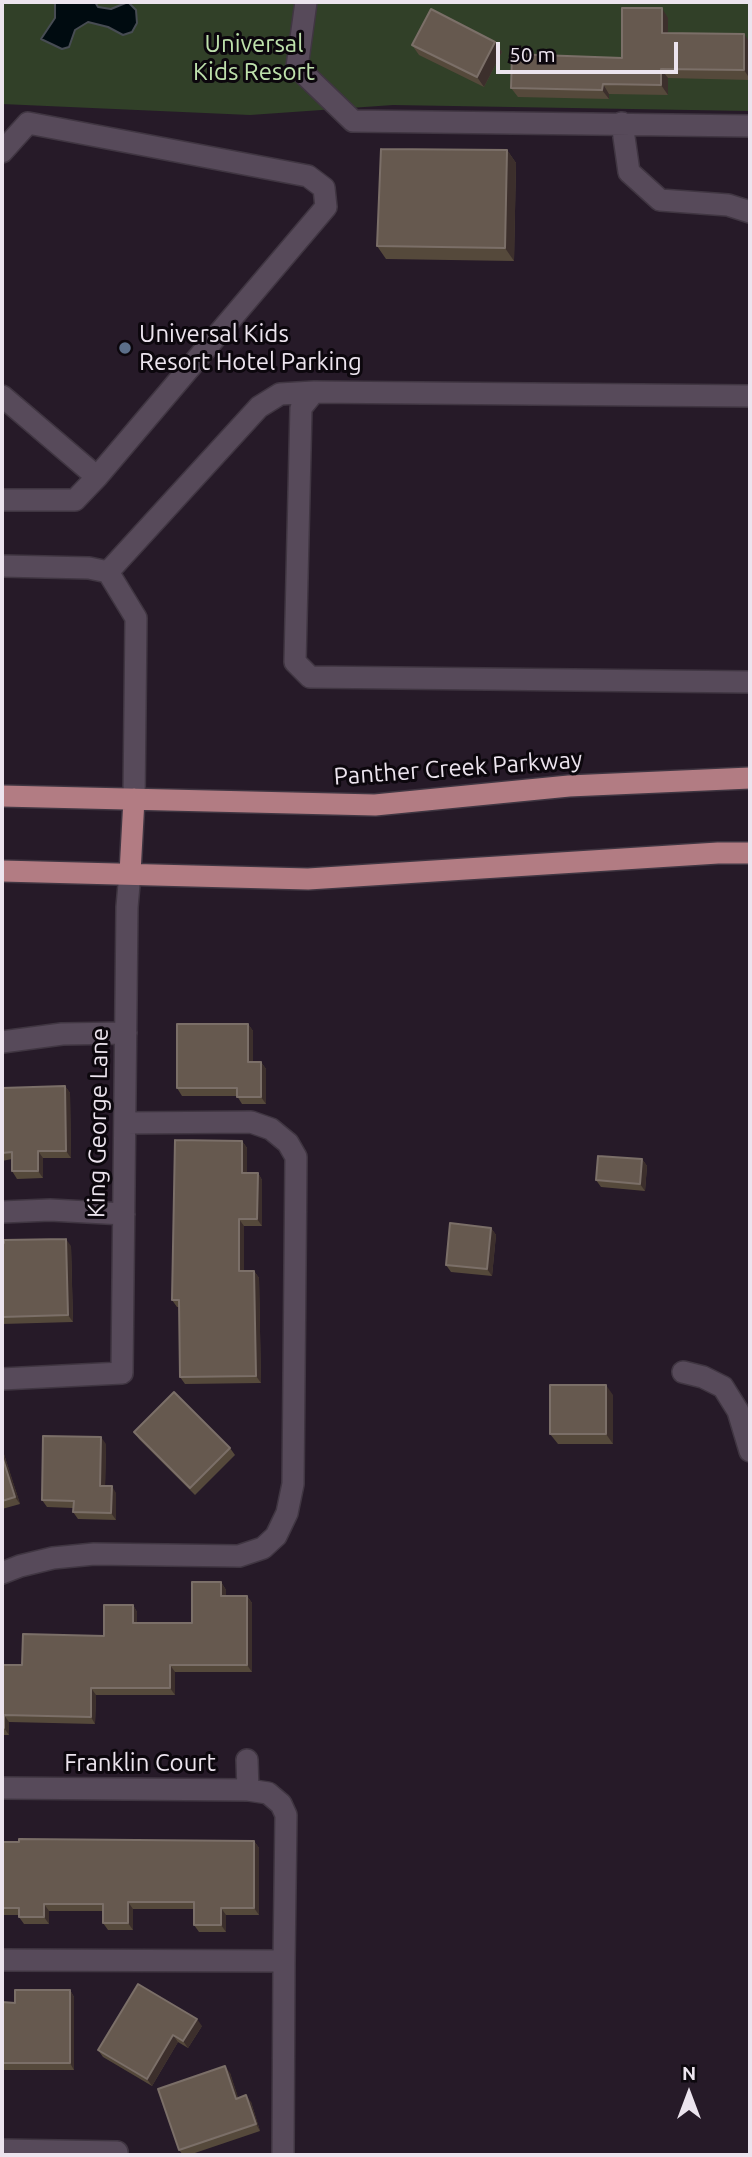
<!DOCTYPE html>
<style>
body{margin:0}
#map{position:relative;width:752px;height:2157px;overflow:hidden;background:#261a28;font-family:Ubuntu,sans-serif}
canvas{display:block}
.frame{position:absolute;inset:0;border:4px solid #ece4ee;pointer-events:none}
.north{position:absolute;left:654px;top:2059px;width:70px;height:70px;-webkit-text-stroke:5px #0c070d;paint-order:stroke;rotate:0deg;font-size:19px;font-weight:700;line-height:28px;text-align:center;color:#ece4ee}
.north::after{content:'';display:block;margin:auto;width:24px;height:32px;background:#ece4ee;clip-path:polygon(50% 0,100% 100%,50% 72%,0 100%)}
.scale{position:absolute;left:496px;top:42px;width:182px;height:32px;box-sizing:border-box;border:4px solid #ece4ee;border-top:0;padding-left:9px;font-size:21px;line-height:24px;white-space:nowrap;color:#ece4ee;-webkit-text-stroke:5px #0c070d;paint-order:stroke}
</style>
<div id="map">
<canvas width="752" height="2157"></canvas>
<div class="frame"></div>
<div class="north">N</div>
<div class="scale">50 m</div>
</div>
<script>
const ctx = document.querySelector('canvas').getContext('2d');
ctx.lineJoin = 'round';
function fillPath(path, color) { ctx.fillStyle = color; ctx.fill(path, 'evenodd'); }
const toPath = rows => new Path2D(rows.map(r => 'M' + r).join(''));
function stroke(path, color, width, dash) { ctx.strokeStyle = color; ctx.lineWidth = width; ctx.lineCap = dash ? 'butt' : 'round'; ctx.setLineDash(dash || []); ctx.stroke(path); }
function write(font, color, halo, rows, align = 'center') {
  ctx.font = font + ' Ubuntu,sans-serif'; ctx.lineWidth = 6; ctx.setLineDash([]); ctx.textBaseline = 'middle'; ctx.strokeStyle = halo; ctx.fillStyle = color; for (const [text, x, y, turn = 0] of rows) {
    ctx.save(); ctx.translate(x, y); ctx.rotate((+turn || 0) * Math.PI / 180); ctx.textAlign = isNaN(turn) ? turn : align; if (halo) ctx.strokeText(text, 0, 0); ctx.fillText(text, 0, 0); ctx.restore();
  }
}
fillPath(toPath([
 [2,2,750,2,750,111,393,105,250,115,2,104]
]), '#314028');
const water = toPath([
 [52,2,95,2,98,7,111,9,128,2,136,10,137,23,132,32,123,35,108,27,88,22,75,30,69,47,62,49,41,39,55,18,55,4,52,2]
]);
fillPath(water, '#000b10');
stroke(water, '#474c53', 2);
const minor = toPath([
 [306,2,297,67,353,121,750,126],
 [622,123,629,172,660,200,728,205,750,212],
 [2,152,28,123,308,176,324,188,326,207,97,477,2,396],
 [750,396,314,392,301,408,295,662,310,677,750,682],
 [2,500,75,500,97,477],
 [2,566,89,568,108,572,136,618,134,799],
 [108,572,259,407,280,394,314,392],
 [2,1042,62,1034,126,1033],
 [2,1212,50,1210,124,1214],
 [683,1372,703,1377,723,1387,738,1411,750,1451],
 [2,1379,122,1373,127,907,130,873],
 [2,1573,20,1566,53,1558,94,1554,239,1556,263,1548,276,1536,287,1513,293,1484,296,1157,288,1143,271,1129,251,1122,125,1123],
 [2,1788,248,1790,247,1760],
 [248,1790,268,1793,281,1804,286,1815,284,1961],
 [2,1960,284,1961,283,2155],
 [2,2150,117,2152,117,2155]
]);
const major = toPath([
 [2,796,375,805,569,786,750,778],
 [2,871,308,879,718,853,750,853],
 [130,873,134,799]
]);
stroke(minor, '#403642', 24);
stroke(major, '#403642', 24);
stroke(minor, '#574a5a', 21);
stroke(major, '#b27c83', 21);
fillPath(toPath([
 [668,18,668,33,750,43,750,80,668,78,668,95,609,94,609,99,518,97,511,88,622,58],
 [495,42,502,52,484,87,419,55,412,45],
 [507,150,516,163,514,261,386,259,377,246],
 [248,1024,253,1031,253,1062,261,1062,266,1069,266,1104,242,1104,237,1096,182,1096,177,1088],
 [65,1086,70,1093,71,1158,43,1158,43,1178,17,1179,12,1171,12,1159,2,1161,2,1088],
 [242,1141,247,1148,247,1173,258,1173,262,1180,262,1226,244,1226,244,1271,254,1271,259,1278,261,1383,185,1384,180,1377,180,1307,177,1307,172,1300],
 [642,1159,647,1166,645,1191,601,1187,596,1180],
 [491,1228,496,1235,492,1276,451,1272,446,1265],
 [2,1243,71,1246,73,1322,2,1324],
 [613,1395,613,1444,558,1444,550,1434],
 [134,1432,230,1448,235,1455,195,1495,139,1439],
 [106,1444,105,1486,116,1493,116,1520,78,1519,73,1512,73,1508,47,1507,42,1500],
 [2,1448,20,1504,2,1509],
 [221,1582,226,1590,226,1596,247,1596,252,1603,252,1672,175,1672,175,1695,96,1695,95,1724,9,1722,9,1735,2,1735,2,1665,22,1665,104,1636,133,1605,137,1612,137,1623,192,1623],
 [254,1841,259,1848,259,1915,226,1915,226,1932,199,1932,194,1925,194,1909,133,1909,133,1930,108,1930,103,1923,103,1911,49,1911,49,1924,24,1924,19,1917,19,1915,2,1915,2,1842],
 [70,1990,74,1997,74,2070,2,2070,2,2002,15,2003],
 [202,2026,188,2048,178,2042,152,2086,103,2057,98,2050],
 [230,2073,238,2098,251,2102,260,2131,189,2155,183,2155,179,2150]
]), '#55493b');
fillPath(toPath([
 [662,8,668,18,668,42,662,33],
 [744,34,750,43,750,79,744,70],
 [495,42,502,52,484,87,477,77],
 [661,69,668,78,668,95,661,85],
 [603,84,609,94,609,99,602,90],
 [507,150,516,163,514,261,505,248],
 [248,1024,253,1031,253,1069,248,1062],
 [261,1062,266,1069,266,1104,261,1097],
 [65,1086,70,1093,71,1158,66,1151],
 [242,1141,247,1148,247,1180,242,1173],
 [38,1151,43,1158,43,1178,38,1171],
 [642,1159,647,1166,645,1191,640,1184],
 [258,1173,262,1180,262,1226,257,1219],
 [239,1219,244,1226,244,1278,239,1271],
 [491,1228,496,1235,492,1276,487,1269],
 [66,1239,71,1246,73,1322,68,1315],
 [254,1271,259,1278,261,1383,256,1376],
 [606,1385,613,1395,613,1444,606,1434],
 [101,1437,106,1444,105,1493,100,1486],
 [2,1448,20,1504,15,1497,2,1456],
 [112,1486,116,1493,116,1520,111,1513],
 [221,1582,226,1590,226,1603,221,1596],
 [247,1596,252,1603,252,1672,247,1665],
 [133,1605,137,1612,137,1630,133,1623],
 [170,1665,175,1672,175,1695,170,1688],
 [91,1688,96,1695,95,1724,91,1717],
 [4,1715,9,1722,9,1735,4,1728],
 [254,1841,259,1848,259,1915,254,1908],
 [128,1902,133,1909,133,1930,128,1923],
 [44,1904,49,1911,49,1924,44,1917],
 [221,1908,226,1915,226,1932,221,1925],
 [70,1990,74,1997,74,2070,70,2063],
 [197,2019,202,2026,188,2048,183,2041],
 [173,2035,178,2042,152,2086,147,2079],
 [225,2066,230,2073,241,2106,236,2099],
 [246,2095,251,2102,260,2131,256,2124]
]), '#3c2f2c');
const building = toPath([
 [622,8,662,8,662,33,744,34,744,70,661,69,661,85,603,84,602,90,511,88,512,54,622,58,622,8],
 [431,9,495,42,477,77,412,45,431,9],
 [381,149,507,150,505,248,377,246,381,149],
 [177,1024,248,1024,248,1062,261,1062,261,1097,237,1097,237,1088,177,1088,177,1024],
 [65,1086,66,1151,38,1151,38,1171,12,1171,12,1152,2,1153,2,1088,65,1086],
 [175,1140,242,1141,242,1173,258,1173,257,1219,239,1219,239,1271,254,1271,256,1376,180,1377,179,1300,172,1300,175,1140],
 [598,1156,642,1159,640,1184,596,1180,598,1156],
 [450,1223,491,1228,487,1269,446,1265,450,1223],
 [66,1239,68,1315,2,1317,2,1243,4,1243,4,1240,66,1239],
 [550,1385,606,1385,606,1434,550,1434,550,1385],
 [174,1392,230,1448,190,1488,134,1432,174,1392],
 [43,1436,101,1437,100,1486,112,1486,111,1513,73,1512,74,1501,42,1500,43,1436],
 [2,1456,15,1497,2,1501,2,1456],
 [192,1582,221,1582,221,1596,247,1596,247,1665,170,1665,170,1688,91,1688,91,1717,4,1715,4,1728,2,1728,2,1665,22,1665,23,1634,104,1636,104,1605,133,1605,133,1623,192,1623,192,1582],
 [19,1839,254,1841,254,1908,221,1908,221,1925,194,1925,194,1902,128,1902,128,1923,103,1923,103,1904,44,1904,44,1917,19,1917,19,1908,2,1908,2,1842,19,1842,19,1839],
 [138,1984,197,2019,183,2041,173,2035,147,2079,98,2050,138,1984],
 [15,1990,70,1990,70,2063,2,2063,2,2002,15,2003,15,1990],
 [225,2066,236,2099,246,2095,256,2124,179,2150,158,2089,225,2066]
]);
fillPath(building, '#66594f');
stroke(building, '#7b6f68', 2);
for (const [x, y, r, color] of [
 [125,348,7,"#5c6f8a"]
]) { const dot = new Path2D(); dot.arc(x, y, r, 0, 2 * Math.PI); ctx.fillStyle = color; ctx.fill(dot); stroke(dot, '#0c070d', 2.5); }
write('24px', '#bee1ac', '#0c070d', [
 ["Universal",254,44],
 ["Kids Resort",254,72]
]);
write('24px', '#ece4ee', '#0c070d', [
 ["Universal Kids",139,334],
 ["Resort Hotel Parking",139,362]
], 'left');
write('24px', '#ece4ee', '#0c070d', [
 ["Panther Creek Parkway",458,768,-4],
 ["King George Lane",98,1123,-89],
 ["Franklin Court",140,1763]
]);
</script>
